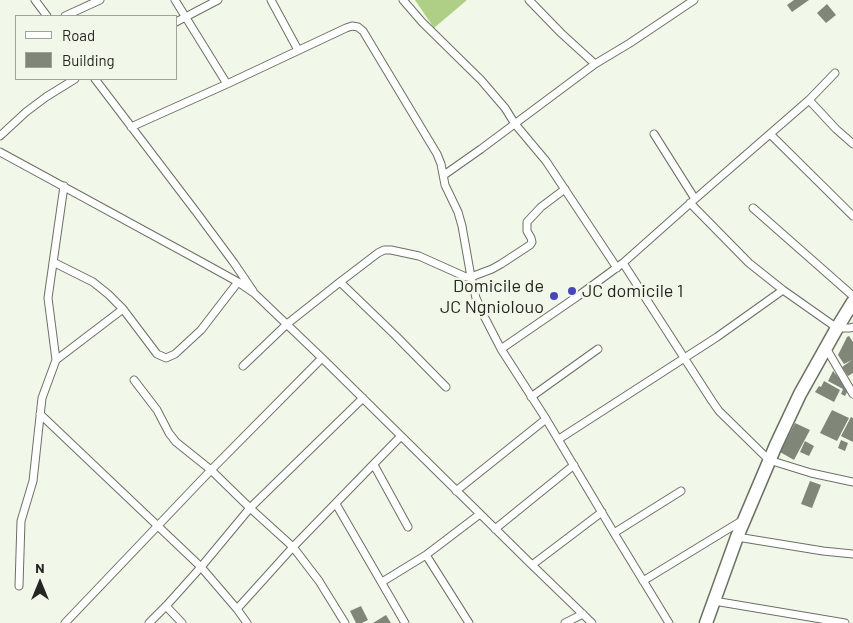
<!DOCTYPE html>
<style>
body{margin:0}
#map{position:relative;width:853px;height:623px;overflow:hidden;background:#f1f8e9;font-family:Barlow,sans-serif}
canvas{display:block}
.legend{position:absolute;left:15px;top:15px;width:162px;height:65px;box-sizing:border-box;background:#f1f8e9;border:1px solid #9fa499;margin:0;padding:6px 9px;list-style:none;font-size:15px;color:#242721}
.legend li{display:flex;align-items:center;gap:10px;height:25px}
.legend b{width:25px;border:1px solid #9fa499}
.north{position:absolute;left:15px;top:558px;width:50px;height:50px;-webkit-text-stroke:4px #f1f8e9;paint-order:stroke;rotate:0deg;font-size:14px;font-weight:700;line-height:20px;text-align:center;color:#242721}
.north::after{content:'';display:block;margin:auto;width:18px;height:22px;background:#242721;clip-path:polygon(50% 0,100% 100%,50% 72%,0 100%)}
</style>
<div id="map">
<canvas width="853" height="623"></canvas>
<ul class="legend">
<li><b style="height:6px;background:#fff"></b>Road</li>
<li><b style="height:14px;background:#808779"></b>Building</li>
</ul>
<div class="north">N</div>
</div>
<script>
const ctx = document.querySelector('canvas').getContext('2d');
ctx.lineJoin = 'round';
function fillPath(path, color) { ctx.fillStyle = color; ctx.fill(path, 'evenodd'); }
const toPath = rows => new Path2D(rows.map(r => 'M' + r).join(''));
function stroke(path, color, width, dash) { ctx.strokeStyle = color; ctx.lineWidth = width; ctx.lineCap = dash ? 'butt' : 'round'; ctx.setLineDash(dash || []); ctx.stroke(path); }
function write(font, color, halo, rows, align = 'center') {
  ctx.font = font + ' Barlow,sans-serif'; ctx.lineWidth = 5; ctx.setLineDash([]); ctx.textBaseline = 'middle'; ctx.strokeStyle = halo; ctx.fillStyle = color; for (const [text, x, y, turn = 0] of rows) {
    ctx.save(); ctx.translate(x, y); ctx.rotate((+turn || 0) * Math.PI / 180); ctx.textAlign = isNaN(turn) ? turn : align; if (halo) ctx.strokeText(text, 0, 0); ctx.fillText(text, 0, 0); ctx.restore();
  }
}
fillPath(toPath([
 [415,0,467,0,434,28]
]), '#aecf85');
fillPath(toPath([
 [794,0,809,0,792,12,787,5],
 [827,4,836,15,826,23,817,13],
 [849,336,853,342,853,373,848,376,842,367,852,360,844,364,838,355,847,337],
 [833,371,845,385,844,387,848,390,845,396,841,394,843,389,828,381],
 [824,381,840,390,834,402,815,392,819,386,821,387],
 [832,410,849,418,837,441,820,433],
 [851,417,853,418,853,442,841,436],
 [795,423,810,430,794,460,780,452],
 [841,440,848,443,845,451,838,448],
 [805,441,814,446,809,456,800,452],
 [810,481,821,485,812,508,801,504],
 [361,606,368,620,362,623,356,623,350,611],
 [386,615,391,623,373,623]
]), '#808779');
const street = toPath([
 [35,0,47,16],
 [175,0,227,84],
 [271,0,298,50],
 [403,0,422,22,481,80,505,108,515,124,546,161,617,268],
 [529,0,561,33,595,64],
 [65,16,100,0],
 [176,22,218,0],
 [95,79,197,213,234,263,253,291],
 [809,100,836,129,853,144],
 [131,127,227,84,346,28,352,26,358,27,363,31,437,154,441,164,445,185,458,212,462,226,471,277,476,298,484,316,501,349,546,419,614,533,669,623],
 [654,134,695,199],
 [770,134,853,216],
 [0,136,26,112,46,97,75,79],
 [0,152,200,261,238,282,254,293,322,358,532,565,592,623],
 [444,175,481,149,595,64,630,43,694,0],
 [690,203,749,263,783,290,837,328,850,328,853,327],
 [753,208,853,296],
 [53,262,93,282,108,294,123,309,157,354,166,358,175,354,201,330,238,282],
 [623,263,712,401,719,411,769,460,811,473,853,482],
 [340,282,395,335,446,387],
 [826,348,853,394],
 [501,349,578,296,623,263,695,199,809,100,835,73],
 [56,360,123,309],
 [243,366,287,324,340,282,378,253,384,250,391,250,419,256,466,277,471,277,492,269,501,264,530,245,532,242,531,238,527,231,527,222,541,207,565,189],
 [134,380,157,410,169,433,176,442,211,470,250,508,293,547,319,581,345,623],
 [531,397,598,349],
 [40,414,201,567,237,609,247,623],
 [559,439,717,337,783,290],
 [374,465,408,527],
 [456,491,546,419],
 [336,504,405,623],
 [495,529,574,465],
 [614,533,681,491],
 [737,537,823,551,853,554],
 [426,555,469,623],
 [532,565,602,512],
 [643,581,743,520],
 [382,582,426,555,480,514],
 [19,586,21,521,33,481,42,398,56,360,48,298,64,186],
 [714,601,845,623],
 [166,606,182,623],
 [237,609,293,547,401,436],
 [65,623,211,470,322,358],
 [149,623,166,606,201,567,250,508,363,398],
 [565,623,583,614]
]);
const highway = toPath([
 [706,623,737,537,776,445,800,394,837,328,853,302]
]);
stroke(street, '#6a7163', 9);
stroke(highway, '#6a7163', 15);
stroke(street, '#fff', 7);
stroke(highway, '#fff', 12);
for (const [x, y, r, color] of [
 [572,291,5,"#4945bb"],
 [554,296,5,"#4945bb"]
]) { const dot = new Path2D(); dot.arc(x, y, r, 0, 2 * Math.PI); ctx.fillStyle = color; ctx.fill(dot); stroke(dot, '#f1f8e9', 2); }
write('18px', '#242721', '#f1f8e9', [
 ["Domicile de",544,286],
 ["JC Ngniolouo",544,307],
 ["JC domicile 1",582,291,"left"]
], 'right');
</script>
